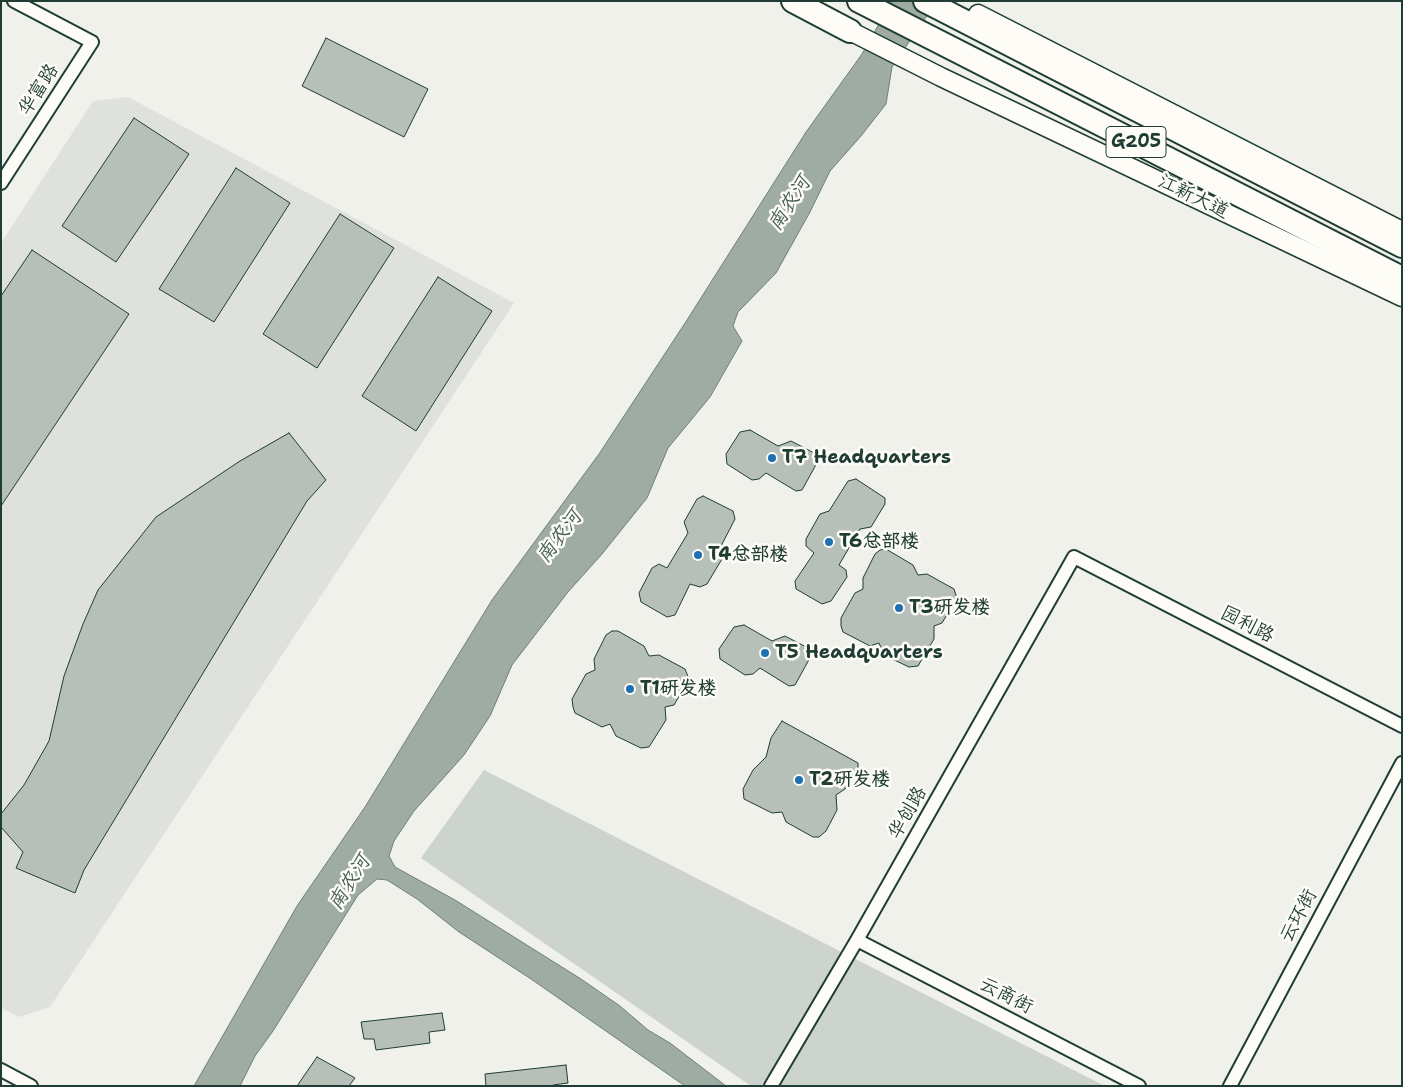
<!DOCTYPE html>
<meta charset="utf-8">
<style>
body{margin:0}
#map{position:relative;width:1403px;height:1087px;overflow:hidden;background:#f0f1eb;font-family:"Shantell Sans",sans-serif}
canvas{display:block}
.frame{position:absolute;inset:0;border:2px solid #1f3d34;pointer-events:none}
</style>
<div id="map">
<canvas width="1403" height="1087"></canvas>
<div class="frame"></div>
</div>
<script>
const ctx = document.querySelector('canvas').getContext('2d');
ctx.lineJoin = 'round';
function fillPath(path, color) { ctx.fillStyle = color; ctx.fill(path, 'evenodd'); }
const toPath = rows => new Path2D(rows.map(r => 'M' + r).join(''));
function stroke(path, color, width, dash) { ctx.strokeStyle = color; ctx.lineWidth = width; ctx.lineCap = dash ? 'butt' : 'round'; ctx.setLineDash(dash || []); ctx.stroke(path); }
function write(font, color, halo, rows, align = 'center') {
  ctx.font = font + ' "Shantell Sans","LXGW WenKai TC",sans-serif'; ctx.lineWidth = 5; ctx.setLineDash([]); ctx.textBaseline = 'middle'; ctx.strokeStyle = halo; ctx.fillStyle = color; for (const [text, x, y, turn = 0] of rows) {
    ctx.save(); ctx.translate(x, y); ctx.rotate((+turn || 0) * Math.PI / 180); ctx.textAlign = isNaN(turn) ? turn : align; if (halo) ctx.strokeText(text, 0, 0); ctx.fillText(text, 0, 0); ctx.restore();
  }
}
fillPath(toPath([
 [128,97,514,303,50,1007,19,1017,1,1008,1,243,93,101]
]), '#dfe2dc');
fillPath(toPath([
 [484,770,1105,1086,751,1086,421,858]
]), '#cdd3cd');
const water = toPath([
 [892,1,937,1,892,67,886,104,861,136,830,171,810,212,776,273,738,312,733,326,742,341,710,397,668,448,647,498,602,554,568,592,512,665,490,716,464,755,414,811,394,841,389,856,395,867,455,900,581,979,620,1006,648,1030,670,1043,726,1086,685,1086,531,979,459,932,417,899,387,880,377,879,358,895,273,1031,255,1056,240,1086,194,1086,297,906,365,807,492,600,599,454,687,320,806,132,862,54,892,1]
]);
fillPath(water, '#9faca4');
stroke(water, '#6c8077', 1);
const building = toPath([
 [326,38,428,89,404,137,302,86,326,38],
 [134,118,189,154,116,262,62,226,134,118],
 [236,168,290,203,214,322,159,289,236,168],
 [340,214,394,248,317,368,263,334,340,214],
 [32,250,129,314,1,506,1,296,32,250],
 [438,277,492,311,416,431,362,396,438,277],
 [750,430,778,446,791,441,818,455,818,461,802,490,796,491,766,473,759,479,752,480,727,464,726,454,740,432,750,430],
 [289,433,326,480,307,501,84,870,75,893,16,868,23,852,1,827,1,814,24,785,49,741,64,676,83,624,98,590,156,517,240,461,289,433],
 [856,479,885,498,885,504,871,527,860,529,839,565,846,570,847,577,831,601,822,604,796,589,795,581,814,553,806,546,806,539,820,514,829,511,848,481,856,479],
 [703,496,733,511,735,519,719,550,722,559,707,584,700,587,690,584,675,615,667,617,641,602,639,593,652,568,659,564,667,568,688,533,684,522,697,499,703,496],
 [886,549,913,565,918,575,927,574,954,589,957,598,942,623,934,626,934,639,918,666,909,667,884,655,879,643,870,646,843,632,841,626,841,618,855,593,863,589,863,578,875,554,880,550,886,549],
 [744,625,772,641,785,636,812,650,811,656,795,685,789,686,760,668,753,674,745,675,720,659,719,649,734,627,744,625],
 [612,631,618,631,644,646,649,656,659,655,685,669,689,679,674,705,665,707,666,720,649,747,641,748,616,736,610,724,602,727,575,713,573,707,572,699,586,674,595,670,594,659,606,635,612,631],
 [782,721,858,763,858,768,845,789,836,795,837,810,826,831,819,837,813,837,786,822,782,812,772,813,744,799,743,789,753,770,766,757,771,738,782,721],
 [442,1013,445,1030,429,1032,430,1043,376,1050,374,1039,364,1039,361,1022,442,1013],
 [317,1057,355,1078,349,1086,297,1086,317,1057],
 [566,1065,568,1083,553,1085,553,1086,486,1086,485,1074,566,1065]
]);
fillPath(building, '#b6bfb8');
stroke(building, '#1f3d34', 1);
const street = toPath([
 [1,183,92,42,14,1],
 [857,940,1139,1086],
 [1,1070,31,1086],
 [771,1086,857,940,1074,557,1402,726],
 [1230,1086,1402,763]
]);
const secondary = toPath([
 [978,14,1402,231],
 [850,31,941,77,1402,297]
]);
const highway = toPath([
 [793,1,850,31],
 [859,1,1402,278],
 [925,1,1402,246]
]);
stroke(street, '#1f3d34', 16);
stroke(secondary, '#1f3d34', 21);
stroke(highway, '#1f3d34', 26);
stroke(street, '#fdfcf7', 12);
stroke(secondary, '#fdfcf7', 18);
stroke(highway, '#fdfcf7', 22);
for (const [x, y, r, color] of [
 [772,458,5,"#1f6fb2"],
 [829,542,5,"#1f6fb2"],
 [698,555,5,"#1f6fb2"],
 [899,608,5,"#1f6fb2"],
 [765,653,5,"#1f6fb2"],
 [630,689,5,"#1f6fb2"],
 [799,780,5,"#1f6fb2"]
]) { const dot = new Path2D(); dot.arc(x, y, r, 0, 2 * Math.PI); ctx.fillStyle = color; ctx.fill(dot); stroke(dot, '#fdfcf7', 2); }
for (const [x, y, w] of [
 [1136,142,60]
]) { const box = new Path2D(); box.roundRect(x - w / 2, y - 15.5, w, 31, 4); ctx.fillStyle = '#fdfcf7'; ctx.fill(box); stroke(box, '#1f3d34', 1); }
write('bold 18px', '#1f3d34', null, [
 ["G205",1136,142]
]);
write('19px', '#1f3d34', '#fdfcf7', [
 ["华富路",39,90,-57],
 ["江新大道",1193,197,26],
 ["园利路",1247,625,27],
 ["华创路",908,813,-60],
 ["云环街",1299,916,-62],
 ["云商街",1006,996,27]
]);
write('bold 19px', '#1f3d34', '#fdfcf7', [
 ["T7 Headquarters",782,458],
 ["T6总部楼",839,542],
 ["T4总部楼",708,555],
 ["T3研发楼",909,608],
 ["T5 Headquarters",775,653],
 ["T1研发楼",640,689],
 ["T2研发楼",809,780]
], 'left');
write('italic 20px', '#455e56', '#fdfcf7', [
 ["南农河",790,204,-57],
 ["南农河",560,537,-53],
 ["南农河",350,883,-58]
]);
</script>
